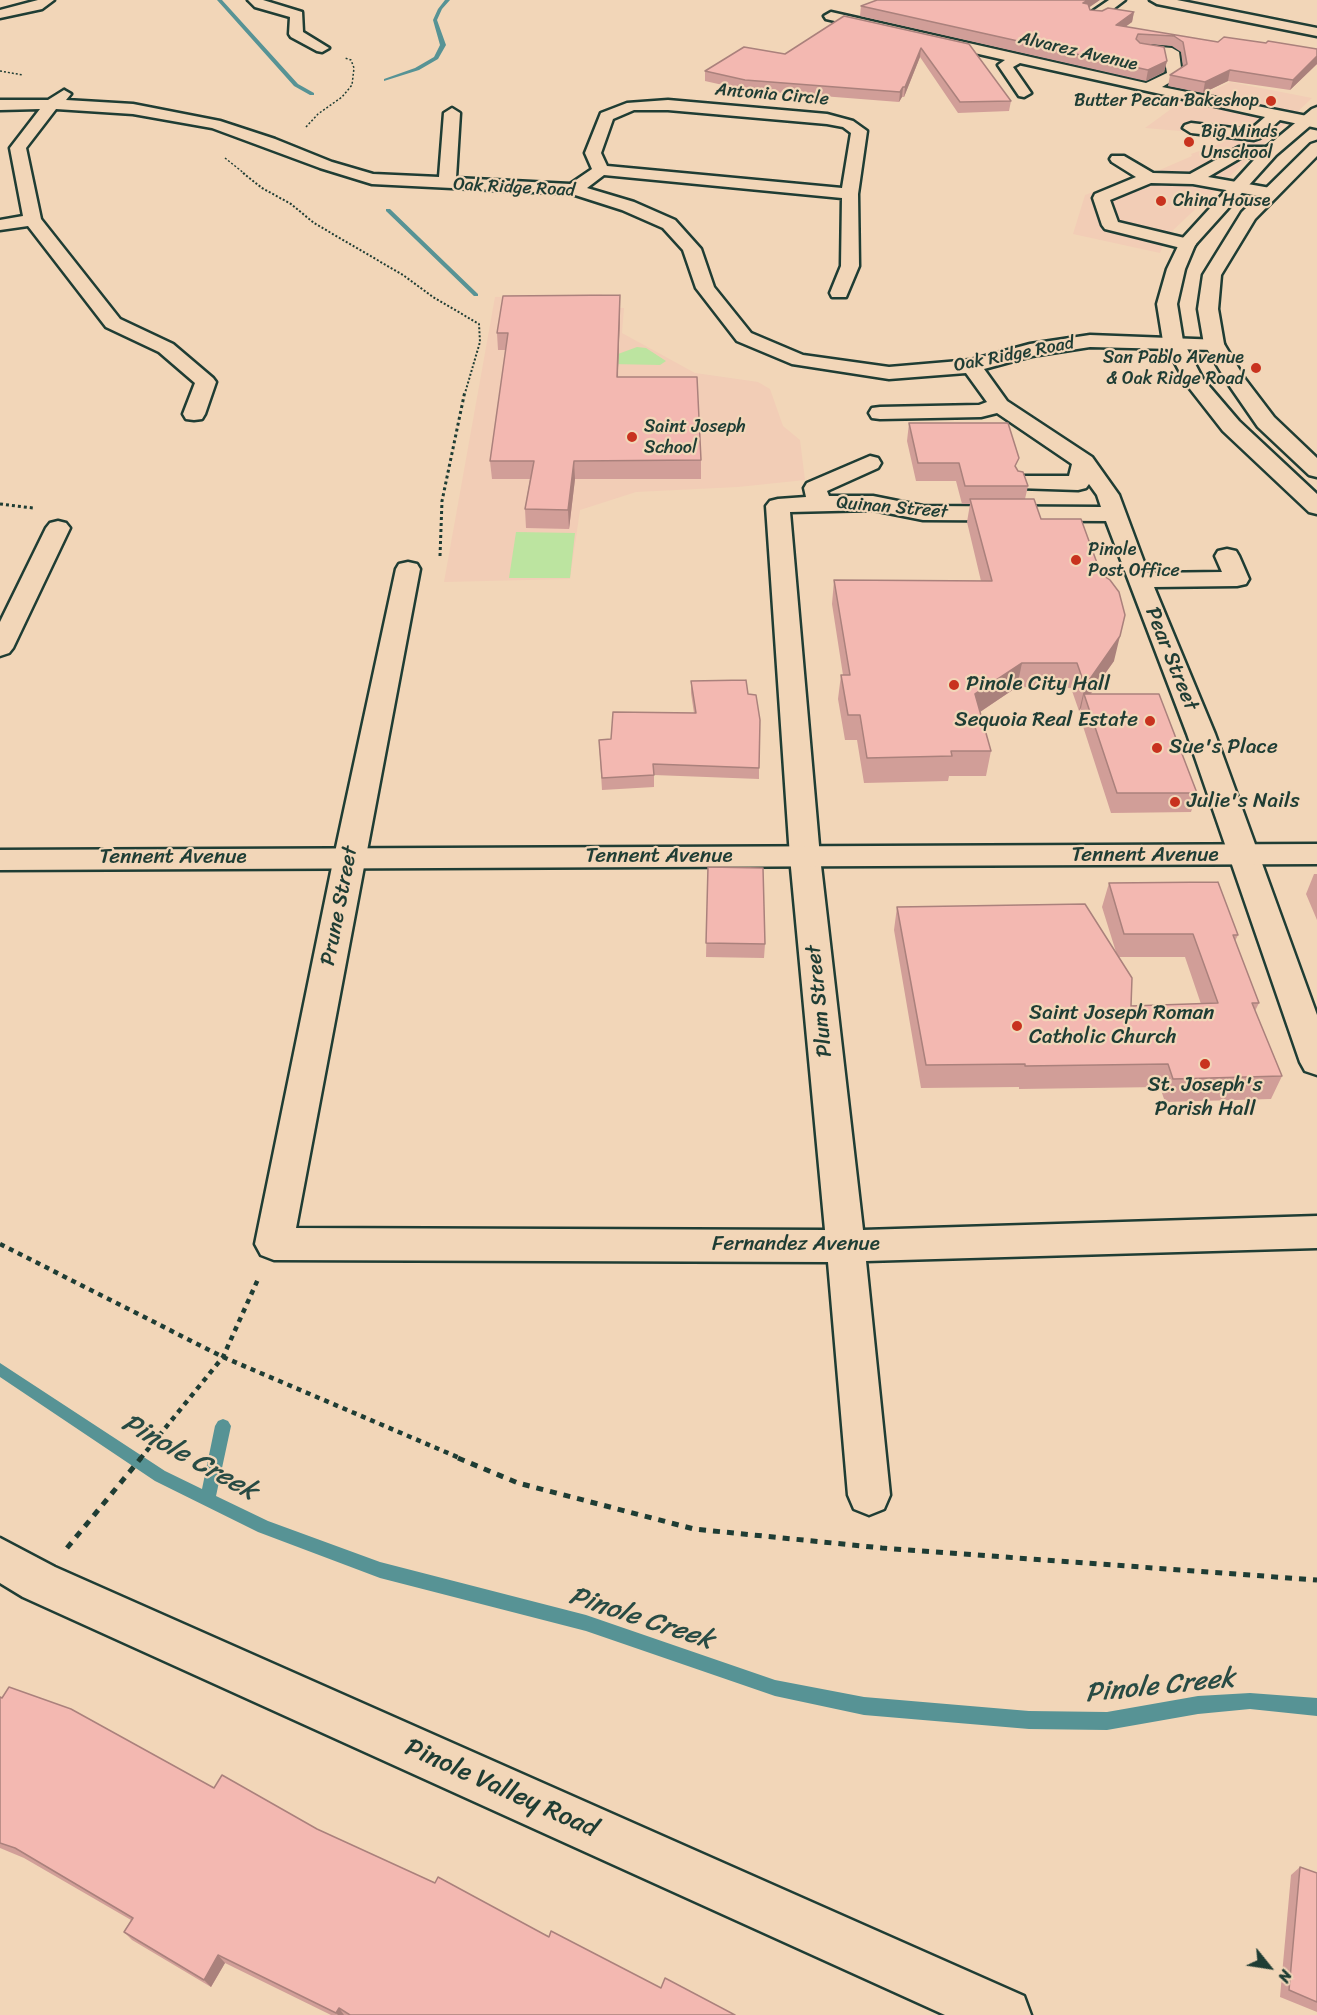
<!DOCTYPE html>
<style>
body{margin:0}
#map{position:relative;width:1317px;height:2015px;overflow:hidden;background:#f2d6b8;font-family:Sriracha,sans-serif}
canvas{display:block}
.north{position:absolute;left:1239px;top:1937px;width:60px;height:60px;-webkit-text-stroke:4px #f2d6b8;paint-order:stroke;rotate:120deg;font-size:16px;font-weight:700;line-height:24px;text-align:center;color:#1f3d34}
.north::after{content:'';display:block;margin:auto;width:21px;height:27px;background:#1f3d34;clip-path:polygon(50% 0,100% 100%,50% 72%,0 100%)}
</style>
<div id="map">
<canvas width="1317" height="2015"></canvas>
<div class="north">N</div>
</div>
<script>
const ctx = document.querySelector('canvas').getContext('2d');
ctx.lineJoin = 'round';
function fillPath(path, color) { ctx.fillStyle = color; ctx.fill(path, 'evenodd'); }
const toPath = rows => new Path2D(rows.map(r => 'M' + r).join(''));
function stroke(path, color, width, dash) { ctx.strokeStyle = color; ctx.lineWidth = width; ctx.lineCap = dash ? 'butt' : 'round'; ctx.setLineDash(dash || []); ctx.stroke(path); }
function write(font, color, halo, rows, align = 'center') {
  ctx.font = font + ' Sriracha,sans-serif'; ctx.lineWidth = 4.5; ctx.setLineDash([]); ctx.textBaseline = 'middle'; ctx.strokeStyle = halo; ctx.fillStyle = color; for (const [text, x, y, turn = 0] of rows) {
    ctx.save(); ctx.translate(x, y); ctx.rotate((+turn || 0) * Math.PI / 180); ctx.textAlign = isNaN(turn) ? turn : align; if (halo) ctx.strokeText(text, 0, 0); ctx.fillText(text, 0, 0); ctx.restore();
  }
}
fillPath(toPath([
 [1230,82,1312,98,1167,236,1160,253,1073,234,1085,195,1133,177,1155,172,1192,156,1191,154,1222,143,1191,132,1145,128,1182,101,1200,97],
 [602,294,600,307,624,308,622,333,695,373,758,382,770,389,783,426,800,440,805,480,738,487,636,492,580,510,570,579,444,582,495,297]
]), '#f2cdb6');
fillPath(toPath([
 [637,347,646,348,666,361,660,365,611,364,618,354],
 [516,532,575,533,570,578,509,578]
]), '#bce4a0');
fillPath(toPath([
 [217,0,222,0,298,84,314,93,314,95,310,95,294,86,217,0],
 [445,0,450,0,442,9,437,20,446,45,438,59,419,70,384,81,384,79,415,68,434,57,440,45,433,20,438,9,445,0],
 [386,209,390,209,478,294,478,296,474,296,386,211,386,209],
 [0,1363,165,1471,202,1489,215,1426,218,1421,223,1419,228,1421,231,1426,216,1496,268,1521,380,1562,586,1615,775,1680,864,1697,1029,1711,1107,1712,1198,1696,1250,1693,1317,1698,1317,1716,1250,1709,1198,1714,1107,1730,1029,1729,864,1715,775,1696,586,1631,380,1578,258,1532,155,1481,0,1377,0,1363]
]), '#579395');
const minor = toPath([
 [38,0,54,0,42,9,0,18,0,10,38,0],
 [248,0,263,0,302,12,303,32,329,48,322,52,317,51,291,37,289,34,290,17,255,7,248,0],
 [1109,0,1125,0,1100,19,1090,19,1088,16,1090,13,1109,0],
 [1150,0,1177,0,1317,28,1317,36,1157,4,1150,0],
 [831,12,1146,83,1167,73,1164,55,1138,51,1136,48,1138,45,1172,48,1179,52,1182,75,1162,87,1317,118,1317,128,1280,120,1260,138,1254,140,1191,133,1183,128,1185,125,1191,123,1250,130,1265,117,1020,63,1013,67,1031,93,1024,97,1019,96,998,65,1005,60,826,19,824,16,831,12],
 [64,90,71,94,66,100,133,104,220,121,275,139,332,162,373,174,439,177,444,113,452,108,460,113,456,178,570,184,592,169,585,153,601,113,627,103,668,100,827,114,853,121,867,131,858,194,859,266,846,297,832,297,830,293,841,266,842,198,604,175,587,188,634,202,675,220,701,249,714,287,751,333,803,355,889,367,971,360,1030,344,1090,335,1221,340,1224,344,1221,348,1214,350,1090,347,1032,356,984,369,1007,401,1092,457,1119,495,1148,573,1222,572,1215,556,1218,551,1227,549,1236,551,1239,556,1249,579,1246,584,1237,586,1154,587,1215,734,1317,1015,1317,1075,1305,1071,1300,1062,1187,734,1106,521,923,520,873,510,790,512,820,857,863,1230,1317,1216,1317,1248,866,1261,890,1495,884,1509,869,1515,854,1509,848,1495,828,1262,274,1260,261,1255,255,1244,334,857,396,569,399,564,408,562,417,564,420,569,296,1228,825,1230,790,857,766,506,770,501,778,499,806,497,804,488,807,483,870,456,878,458,881,463,878,468,827,491,829,496,873,496,923,506,1101,507,1097,495,1089,484,1086,488,1078,490,1017,488,1014,483,1017,478,1025,476,1069,476,1072,464,997,413,981,417,880,419,872,418,869,413,872,408,880,407,979,405,987,402,966,373,889,379,792,364,737,341,696,288,683,250,663,228,622,210,572,194,372,184,320,168,212,128,133,114,56,109,26,148,41,219,120,319,173,344,213,378,216,382,205,414,202,419,194,420,186,419,183,414,195,383,159,352,106,327,28,226,0,230,0,220,23,216,10,148,40,109,0,110,0,100,48,100,64,90],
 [634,110,668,110,827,124,843,127,851,133,842,188,607,166,601,153,613,119,634,110],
 [1239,147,1270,147,1278,152,1270,157,1242,157,1208,177,1276,189,1278,193,1276,197,1270,198,1193,184,1151,183,1110,200,1118,222,1193,240,1196,244,1193,248,1181,248,1105,229,1102,225,1093,198,1095,194,1136,177,1112,162,1110,159,1112,156,1124,156,1153,173,1190,174,1239,147],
 [58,521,66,523,70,528,13,648,9,653,0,656,0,622,46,528,50,523,58,521]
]);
const major = toPath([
 [1317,107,1317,120,1276,155,1195,245,1185,269,1177,304,1183,341,1203,379,1239,421,1317,494,1317,514,1309,512,1223,431,1187,385,1163,341,1157,304,1167,269,1181,240,1264,149,1312,109,1317,107],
 [1317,142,1317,156,1255,219,1221,275,1218,309,1224,344,1245,379,1274,417,1317,458,1317,477,1309,475,1258,427,1229,385,1204,344,1198,309,1203,275,1242,212,1311,144,1317,142],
 [1317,844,1317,864,0,870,0,850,1317,844],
 [0,1538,55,1567,1024,1996,1031,2015,945,2015,23,1597,0,1583,0,1538]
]);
stroke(minor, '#1f3d34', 5);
stroke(major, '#1f3d34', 5);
stroke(toPath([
 [0,71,23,75],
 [306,127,318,114,342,97,352,85,354,68,351,60,345,58],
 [225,158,245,174]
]), '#1f3d34', 1.5, [2, 2]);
stroke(toPath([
 [243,173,262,188,291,204,314,223,403,275,433,297,479,324,480,342,465,393]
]), '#1f3d34', 2, [2, 2]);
stroke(toPath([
 [0,504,33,508],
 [440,556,442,501,465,391]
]), '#1f3d34', 3, [3, 3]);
stroke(toPath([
 [0,1244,223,1357,462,1459],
 [140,1459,223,1357,259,1277]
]), '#1f3d34', 4.5, [5, 5]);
stroke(toPath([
 [458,1458,518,1483,694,1529,882,1548,1317,1580],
 [67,1548,141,1458]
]), '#1f3d34', 5, [7, 7]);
fillPath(minor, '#f2d6b8');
fillPath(major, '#f2d6b8');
fillPath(toPath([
 [861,6,1089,7,1090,10,1134,12,1132,22,1125,27,1218,42,1266,43,1317,49,1317,64,1290,90,1228,81,1203,93,1168,86,1170,75,1183,67,1181,52,1172,46,1149,44,1167,61,1164,72,1146,81,860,16],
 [969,44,1011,101,1009,111,958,113,920,57,904,97,902,97,899,102,745,90,705,81,705,71,785,54],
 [620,312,618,377,701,460,701,479,575,479,569,529,526,528,525,509,530,479,492,479,490,461,506,350,498,350,497,333],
 [909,423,1017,469,1028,486,1025,499,1041,519,1114,661,1091,694,1197,793,1191,812,1111,813,1079,714,1081,708,1079,711,1071,688,1017,687,980,712,991,751,986,776,949,776,948,781,864,783,857,740,845,740,838,699,841,675,843,675,832,604,834,580,981,581,967,522,970,504,962,504,956,481,916,481,907,441],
 [691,681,759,768,759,779,654,775,654,787,602,790,599,740,611,739,694,713,691,693],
 [708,867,765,944,764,958,706,957],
 [1314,874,1317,874,1317,920,1306,894],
 [1109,883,1238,935,1235,941,1259,1003,1255,1011,1282,1076,1271,1099,1165,1102,1160,1087,1019,1089,1019,1087,921,1088,894,930,897,907,1116,952,1102,907],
 [1119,957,1185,957,1201,1004,1131,1006],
 [0,1697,214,1788,317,1829,661,1988,735,2015,331,2015,225,1963,211,1987,132,1940,124,1932,131,1920,24,1858,0,1848],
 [1300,1867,1317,1873,1317,2012,1280,1997,1291,1875]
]), '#d19e98');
fillPath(toPath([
 [1088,0,1100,0,1081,13,1083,3],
 [1134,12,1132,22,1114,35,1116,25],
 [921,48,920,57,904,97,905,87],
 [1317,56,1317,64,1290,90,1293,80],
 [1167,61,1164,72,1146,81,1148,70],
 [1230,70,1228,81,1203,93,1205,82],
 [903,87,902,97,899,102,900,92],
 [620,295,620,312,617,395,617,377],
 [574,461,575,479,569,529,568,510],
 [1120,636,1114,661,1086,700,1084,694,1081,708,1079,711,1085,686],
 [1022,663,1017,687,971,718,975,694],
 [218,1955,225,1963,211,1987,204,1980],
 [339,2008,344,2015,338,2015,336,2013]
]), '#aa817c');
const building = toPath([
 [877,0,1088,0,1083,3,1088,4,1090,10,1102,11,1108,8,1134,12,1116,25,1218,42,1224,37,1266,43,1268,41,1317,49,1317,56,1293,80,1230,70,1205,82,1170,75,1187,64,1183,42,1174,36,1138,34,1136,39,1140,43,1164,47,1167,61,1148,70,861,6,877,0],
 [844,16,969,44,1011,101,960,102,921,48,905,87,903,87,900,92,745,80,705,71,744,47,785,54,844,16],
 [620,295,617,377,697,377,701,460,574,461,568,510,525,509,534,461,490,461,508,333,497,333,503,296,620,295],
 [909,423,1008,423,1019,458,1015,466,1018,471,1023,472,1028,486,965,486,959,463,918,463,909,423],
 [970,499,1034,499,1041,519,1081,519,1101,574,1110,580,1119,592,1125,615,1120,636,1085,686,1077,663,1022,663,975,694,991,751,951,751,952,756,867,758,860,715,848,715,841,675,850,675,834,580,992,581,970,499],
 [746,680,748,694,756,695,760,720,759,768,653,764,654,775,602,778,599,740,611,739,613,712,696,713,691,681,746,680],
 [1084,694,1159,694,1197,793,1117,793,1084,694],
 [708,867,763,868,765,944,706,943,708,867],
 [1218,882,1238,935,1233,935,1259,1003,1252,1003,1282,1076,1173,1079,1168,1064,1025,1066,1025,1064,926,1065,897,907,1085,904,1132,978,1131,1006,1218,1003,1193,934,1124,934,1109,883,1218,882],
 [9,1687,71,1709,214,1788,222,1775,317,1829,435,1883,438,1877,549,1937,551,1931,661,1988,665,1978,735,2015,350,2015,339,2008,336,2013,218,1955,204,1980,124,1932,133,1918,15,1848,0,1843,0,1697,2,1698,9,1687],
 [1300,1867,1317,1873,1317,2002,1289,1990,1300,1867]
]);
fillPath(building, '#f3b8b1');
stroke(building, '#aa817c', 1.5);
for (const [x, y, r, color] of [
 [1271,101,6,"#c8321e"],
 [1189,142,6,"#c8321e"],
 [1161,201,6,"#c8321e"],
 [1256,368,6,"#c8321e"],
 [632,437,6,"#c8321e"],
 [1076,560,6,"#c8321e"],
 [954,685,6,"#c8321e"],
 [1150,721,6,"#c8321e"],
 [1157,748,6,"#c8321e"],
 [1175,802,6,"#c8321e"],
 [1017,1026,6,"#c8321e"],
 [1205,1064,6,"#c8321e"]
]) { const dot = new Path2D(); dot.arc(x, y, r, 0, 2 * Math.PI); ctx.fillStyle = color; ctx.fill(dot); stroke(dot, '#f2d6b8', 2); }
write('18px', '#1f3d34', '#f2d6b8', [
 ["Alvarez Avenue",1078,52,13],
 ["Antonia Circle",772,95,5],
 ["Oak Ridge Road",514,188,3],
 ["Oak Ridge Road",1014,355,-11],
 ["Quinan Street",892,508,5]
]);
write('18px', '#1f3d34', '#f2d6b8', [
 ["Butter Pecan Bakeshop",1259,101,"right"],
 ["Big Minds",1201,132],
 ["Unschool",1201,153],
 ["China House",1173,201],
 ["San Pablo Avenue",1244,358,"right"],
 ["& Oak Ridge Road",1244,379,"right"],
 ["Saint Joseph",644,427],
 ["School",644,448],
 ["Pinole",1088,550],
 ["Post Office",1088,571]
], 'left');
write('21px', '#1f3d34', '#f2d6b8', [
 ["Pear Street",1171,659,68],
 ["Tennent Avenue",1145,856],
 ["Tennent Avenue",659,857],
 ["Tennent Avenue",173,858],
 ["Prune Street",340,906,-79],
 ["Plum Street",820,1001,-96],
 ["Fernandez Avenue",796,1245]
]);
write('21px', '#1f3d34', '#f2d6b8', [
 ["Pinole City Hall",966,685],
 ["Sequoia Real Estate",1138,721,"right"],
 ["Sue's Place",1169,748],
 ["Julie's Nails",1187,802],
 ["Saint Joseph Roman",1029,1014],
 ["Catholic Church",1029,1038],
 ["St. Joseph's",1205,1086,"center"],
 ["Parish Hall",1205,1110,"center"]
], 'left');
write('26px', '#1f3d34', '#f2d6b8', [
 ["Pinole Valley Road",501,1789,24]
]);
write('italic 27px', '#284b44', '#f2d6b8', [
 ["Pinole Creek",189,1458,29],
 ["Pinole Creek",641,1619,18],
 ["Pinole Creek",1160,1687,-6]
]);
</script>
